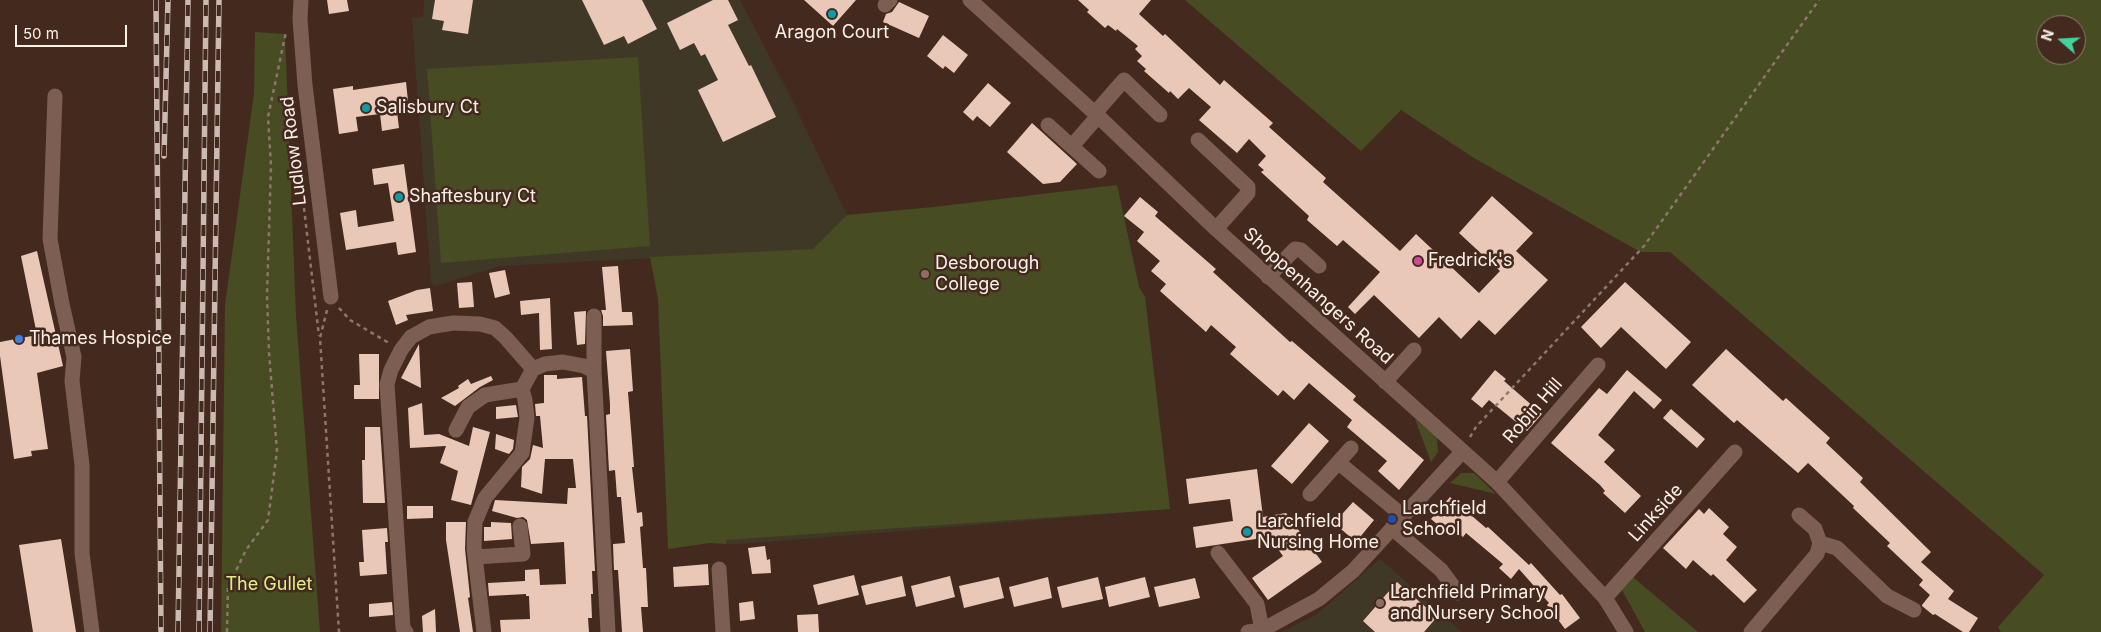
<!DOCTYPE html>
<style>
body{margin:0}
#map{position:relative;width:2101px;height:632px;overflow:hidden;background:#442a1e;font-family:Inter,sans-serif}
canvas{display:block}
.north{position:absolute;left:2036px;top:15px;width:50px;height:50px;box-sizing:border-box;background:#442a1e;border:1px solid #8e796f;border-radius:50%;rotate:289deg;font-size:14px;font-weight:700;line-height:20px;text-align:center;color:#fdf0e9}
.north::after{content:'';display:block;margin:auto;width:18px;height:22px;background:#41d4a1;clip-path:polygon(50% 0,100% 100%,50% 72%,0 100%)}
.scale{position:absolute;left:15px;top:25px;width:112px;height:22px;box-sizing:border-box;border:2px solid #fdf0e9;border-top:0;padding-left:6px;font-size:15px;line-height:18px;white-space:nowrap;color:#fdf0e9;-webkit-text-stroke:4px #442a1e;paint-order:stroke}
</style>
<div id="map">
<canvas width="2101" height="632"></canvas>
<div class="north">N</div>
<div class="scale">50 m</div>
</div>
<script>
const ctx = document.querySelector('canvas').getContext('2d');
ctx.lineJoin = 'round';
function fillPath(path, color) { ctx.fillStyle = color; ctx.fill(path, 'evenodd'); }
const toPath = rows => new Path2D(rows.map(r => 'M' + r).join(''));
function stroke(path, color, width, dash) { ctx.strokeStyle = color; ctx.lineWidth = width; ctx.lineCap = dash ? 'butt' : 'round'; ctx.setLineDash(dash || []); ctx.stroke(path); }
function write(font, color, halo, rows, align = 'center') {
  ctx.font = font + ' Inter,sans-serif'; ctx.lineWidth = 5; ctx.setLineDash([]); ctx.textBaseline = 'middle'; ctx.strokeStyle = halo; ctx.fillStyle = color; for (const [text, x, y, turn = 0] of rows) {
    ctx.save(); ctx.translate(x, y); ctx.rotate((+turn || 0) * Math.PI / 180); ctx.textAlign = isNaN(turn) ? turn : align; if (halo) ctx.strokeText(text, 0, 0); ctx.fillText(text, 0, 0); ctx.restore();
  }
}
fillPath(toPath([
 [424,0,740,0,791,98,847,215,934,207,1117,185,1139,287,1145,297,1170,509,741,544,726,544,712,255,500,266,436,286,431,283,412,18,423,17],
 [1380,559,1462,632,1281,632,1316,615]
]), '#403827');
fillPath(toPath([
 [1185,0,2101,0,2101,632,2001,632,1998,627,2044,575,1670,252,1642,252,1637,250,1474,158,1401,110,1361,151],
 [2046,25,2076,25,2076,55,2046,55],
 [255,32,285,34,296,316,320,632,221,632,225,305,254,93],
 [638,57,650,246,441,263,427,69],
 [1117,185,1139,287,1145,297,1170,509,726,540,726,544,710,543,668,549,658,299,650,257,813,249,847,215,934,207],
 [1415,419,1437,437,1438,452,1431,462],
 [1461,473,1474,473,1496,494,1450,483],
 [1633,577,1698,632,1645,632,1622,590]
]), '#474c22');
fillPath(toPath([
 [327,0,347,0,349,11,329,14],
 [435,0,473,0,468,34,442,30,444,21,432,19],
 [582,0,642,0,657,29,628,44,624,36,604,45],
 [713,0,728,0,738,20,728,25,749,66,751,65,776,117,723,142,698,90,718,80,705,54,701,56,694,43,680,50,667,23],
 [804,0,856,0,833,26],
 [1078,0,1151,0,1139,14,1163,36,1165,34,1220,85,1224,80,1273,123,1269,127,1326,178,1323,182,1400,251,1416,234,1479,293,1500,271,1459,233,1492,196,1533,233,1516,251,1548,280,1495,335,1479,320,1461,339,1439,317,1419,338,1374,295,1355,314,1348,307,1380,272,1343,240,1337,246,1307,220,1309,216,1261,172,1264,170,1258,165,1266,156,1249,139,1237,153,1199,120,1211,107,1189,88,1178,99,1170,91,1169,93,1144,71,1146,69,1137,61,1142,56,1135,49,1138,46,1117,29,1116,31,1108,25,1105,28,1087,12,1089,10],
 [899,2,929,16,919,38,883,22,886,14,892,12],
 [943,35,968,55,954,73,945,66,943,69,927,56],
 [406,82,408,101,396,103,399,128,382,131,380,114,356,117,358,131,339,134,333,89,353,86,353,90],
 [988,83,1011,103,990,127,977,116,973,121,963,112],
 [1032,123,1077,164,1060,182,1043,184,1007,152],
 [404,164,416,252,398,255,396,242,346,250,340,213,356,210,358,227,394,221,388,183,374,185,372,169],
 [1140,197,1158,212,1155,216,1216,269,1213,272,1290,342,1292,341,1356,396,1353,400,1424,460,1399,490,1378,471,1387,461,1347,427,1352,420,1309,383,1294,400,1283,390,1278,396,1230,354,1236,347,1211,325,1206,332,1160,291,1166,284,1151,271,1160,261,1137,241,1144,232,1124,216],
 [37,251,63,366,37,373,48,449,31,451,32,456,14,459,0,356,0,342,37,335,21,256],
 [618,266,622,312,632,312,633,325,603,326,603,316,601,310,606,310,602,267],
 [505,270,510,294,495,298,489,273],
 [472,282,474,307,459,308,457,283],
 [1625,282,1691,342,1666,369,1621,327,1601,348,1581,327],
 [430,288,433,311,406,315,408,320,396,325,388,301,417,290],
 [550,298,552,349,540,350,539,313,521,315,520,301],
 [586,311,585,344,577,345,574,312],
 [419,344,421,388,401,378],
 [630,349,633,391,628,392,634,467,632,467,637,513,642,512,643,526,640,527,643,568,646,568,648,607,641,607,643,632,622,632,618,570,614,570,613,544,625,543,621,497,617,497,615,470,609,471,606,415,610,414,610,404,606,351],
 [1726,349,1783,401,1786,398,1830,438,1826,443,1863,478,1860,482,1931,552,1921,562,1954,591,1948,599,1978,618,1969,632,1963,632,1935,614,1933,615,1922,606,1922,605,1930,595,1919,585,1923,580,1887,546,1890,543,1853,508,1854,506,1808,463,1798,473,1737,420,1734,423,1692,385],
 [359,354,379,354,379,399,354,399,354,385,360,385],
 [1495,370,1506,379,1504,381,1542,414,1527,431,1489,400,1482,408,1471,399],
 [1627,370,1662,400,1654,409,1634,391,1598,435,1615,450,1604,462,1641,496,1625,513,1603,493,1605,491,1600,485,1551,443,1599,388,1607,394],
 [544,375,557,375,557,379,582,377,585,416,587,416,595,571,592,571,593,594,591,594,592,618,588,618,589,632,501,632,500,620,530,619,529,596,526,596,526,594,489,596,488,583,525,581,525,570,539,569,540,585,566,584,564,542,531,544,527,520,523,517,517,518,492,511,495,500,567,504,568,488,576,488,573,459,545,459,542,494,521,487,522,467,530,459,533,445,543,448,540,416,536,416,535,404,544,403],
 [491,376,493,380,480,387,455,406,441,398,459,388,458,386,468,379,471,384],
 [422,403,424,435,439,434,469,446,473,427,490,432,471,505,451,500,458,471,440,463,446,446,410,448,408,408],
 [516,405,518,417,496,419,496,407],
 [1671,409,1705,439,1697,448,1663,418],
 [1309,423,1329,441,1292,484,1271,466],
 [365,427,380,427,385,503,363,503,362,460,365,460],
 [496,434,514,440,513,449,509,454,495,449],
 [1257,469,1263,517,1286,513,1322,562,1268,600,1252,578,1283,556,1269,537,1196,548,1193,527,1233,521,1230,499,1189,504,1186,479],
 [1450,497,1486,528,1488,527,1529,565,1531,563,1560,595,1562,594,1580,618,1565,629,1547,605,1549,603,1519,569,1511,579,1499,568,1503,564,1466,533,1463,537,1449,526,1445,531,1431,519],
 [1353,502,1374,520,1356,542,1334,523],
 [407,506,433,506,433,518,407,519],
 [1709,508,1729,527,1723,534,1737,547,1726,560,1757,590,1744,603,1713,574,1711,576,1693,560,1686,569,1663,548,1699,509,1704,514],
 [446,522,466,522,465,549,470,597,468,598,473,632,460,632,446,540],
 [491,522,511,523,512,539,484,541,484,527,491,527],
 [387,528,388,542,385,542,387,574,360,576,359,562,364,562,362,530],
 [61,539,76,632,33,632,19,545],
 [765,546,767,560,770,559,771,573,752,574,748,548],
 [708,564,709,585,674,587,673,567],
 [854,575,859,595,818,605,813,585],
 [902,576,906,596,866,605,861,586],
 [950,576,955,597,916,607,911,586],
 [999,577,1004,598,964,608,959,586],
 [1048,577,1052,598,1014,607,1009,587],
 [1098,577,1103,599,1062,608,1057,587],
 [1145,577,1150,597,1109,607,1105,587],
 [1195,578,1200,598,1159,607,1154,587],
 [1397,582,1437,617,1424,632,1375,632,1363,621],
 [753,601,755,619,740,621,739,603],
 [392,602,393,615,369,617,369,604],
 [435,609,436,632,423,632,422,616],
 [818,614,819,632,798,632,797,615]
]), '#e9c8b8');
stroke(toPath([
 [304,208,319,336],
 [339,308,350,320,389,343],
 [327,310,320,338,339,632],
 [1470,437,1476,427,1644,246,1819,0],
 [227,632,228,587,246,550,268,520,277,451,269,353,267,295,271,166,268,117,286,32]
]), '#8c776d', 2.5, [4, 4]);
stroke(toPath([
 [301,0,300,19,305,85,331,297],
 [970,0,1098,116,1216,229,1497,482,1605,598,1626,632],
 [885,5,890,0],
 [55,96,50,239,62,304,74,357,72,381,82,465,82,553,92,632],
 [1095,113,1124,80,1160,115],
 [1048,125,1099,171],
 [1198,140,1248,187,1248,193,1216,229],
 [1072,146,1098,116],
 [1268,277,1295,249,1301,250,1319,266],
 [594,371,594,316],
 [1385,382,1414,350],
 [456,430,468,407,485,395,522,389],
 [1339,463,1403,516],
 [1497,482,1598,365],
 [1310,494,1351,448],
 [1392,528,1441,570,1458,593],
 [1820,543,1837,548,1887,596,1914,610],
 [1218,553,1257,604,1262,630],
 [475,557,523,554,520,526],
 [719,569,723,632],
 [1605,598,1735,452],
 [406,632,403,628,387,384,391,370,401,350,411,337,429,327,453,323,480,324,495,328,506,338,533,369,545,364,563,362,584,366,594,371,608,632],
 [484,632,474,548,475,522,485,498,522,453,527,418,525,400,522,389,533,369],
 [1248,632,1262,630,1319,599,1353,571,1462,452],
 [1751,632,1817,554,1820,543,1815,529,1799,515]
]), '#7c5f52', 15);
const rail = toPath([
 [156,0,161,632],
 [164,156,168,0],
 [178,632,188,0],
 [199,632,206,0],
 [210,632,219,0]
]);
stroke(rail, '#cabab2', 5.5);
stroke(rail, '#442a1e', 4, [11]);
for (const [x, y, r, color] of [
 [832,14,5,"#0f9aa8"],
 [366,108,5,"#0f9aa8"],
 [399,197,5,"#0f9aa8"],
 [1418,261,5,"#d1479c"],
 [925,274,5,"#8d6e63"],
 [19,339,5,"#3f7fe0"],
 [1392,519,5,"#1a4fb4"],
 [1247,532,5,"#0f9aa8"],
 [1380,603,5,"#8d6e63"]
]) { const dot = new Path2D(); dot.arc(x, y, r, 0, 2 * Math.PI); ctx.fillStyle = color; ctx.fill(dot); stroke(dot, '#442a1e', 2); }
write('18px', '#fdf0e9', '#442a1e', [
 ["Aragon Court",832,33,"center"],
 ["Salisbury Ct",376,108],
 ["Shaftesbury Ct",409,197],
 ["Fredrick's",1428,261],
 ["Desborough",935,264],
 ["College",935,285],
 ["Thames Hospice",29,339],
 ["Larchfield",1402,509],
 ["School",1402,530],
 ["Larchfield",1257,522],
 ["Nursing Home",1257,543],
 ["Larchfield Primary",1390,593],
 ["and Nursery School",1390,614]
], 'left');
write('18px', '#fdf0e9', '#442a1e', [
 ["Ludlow Road",294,151,-97],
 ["Shoppenhangers Road",1318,296,42],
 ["Robin Hill",1533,411,-49],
 ["Linkside",1656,513,-48]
]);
write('18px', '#e0ee88', '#442a1e', [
 ["The Gullet",269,585]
]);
</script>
